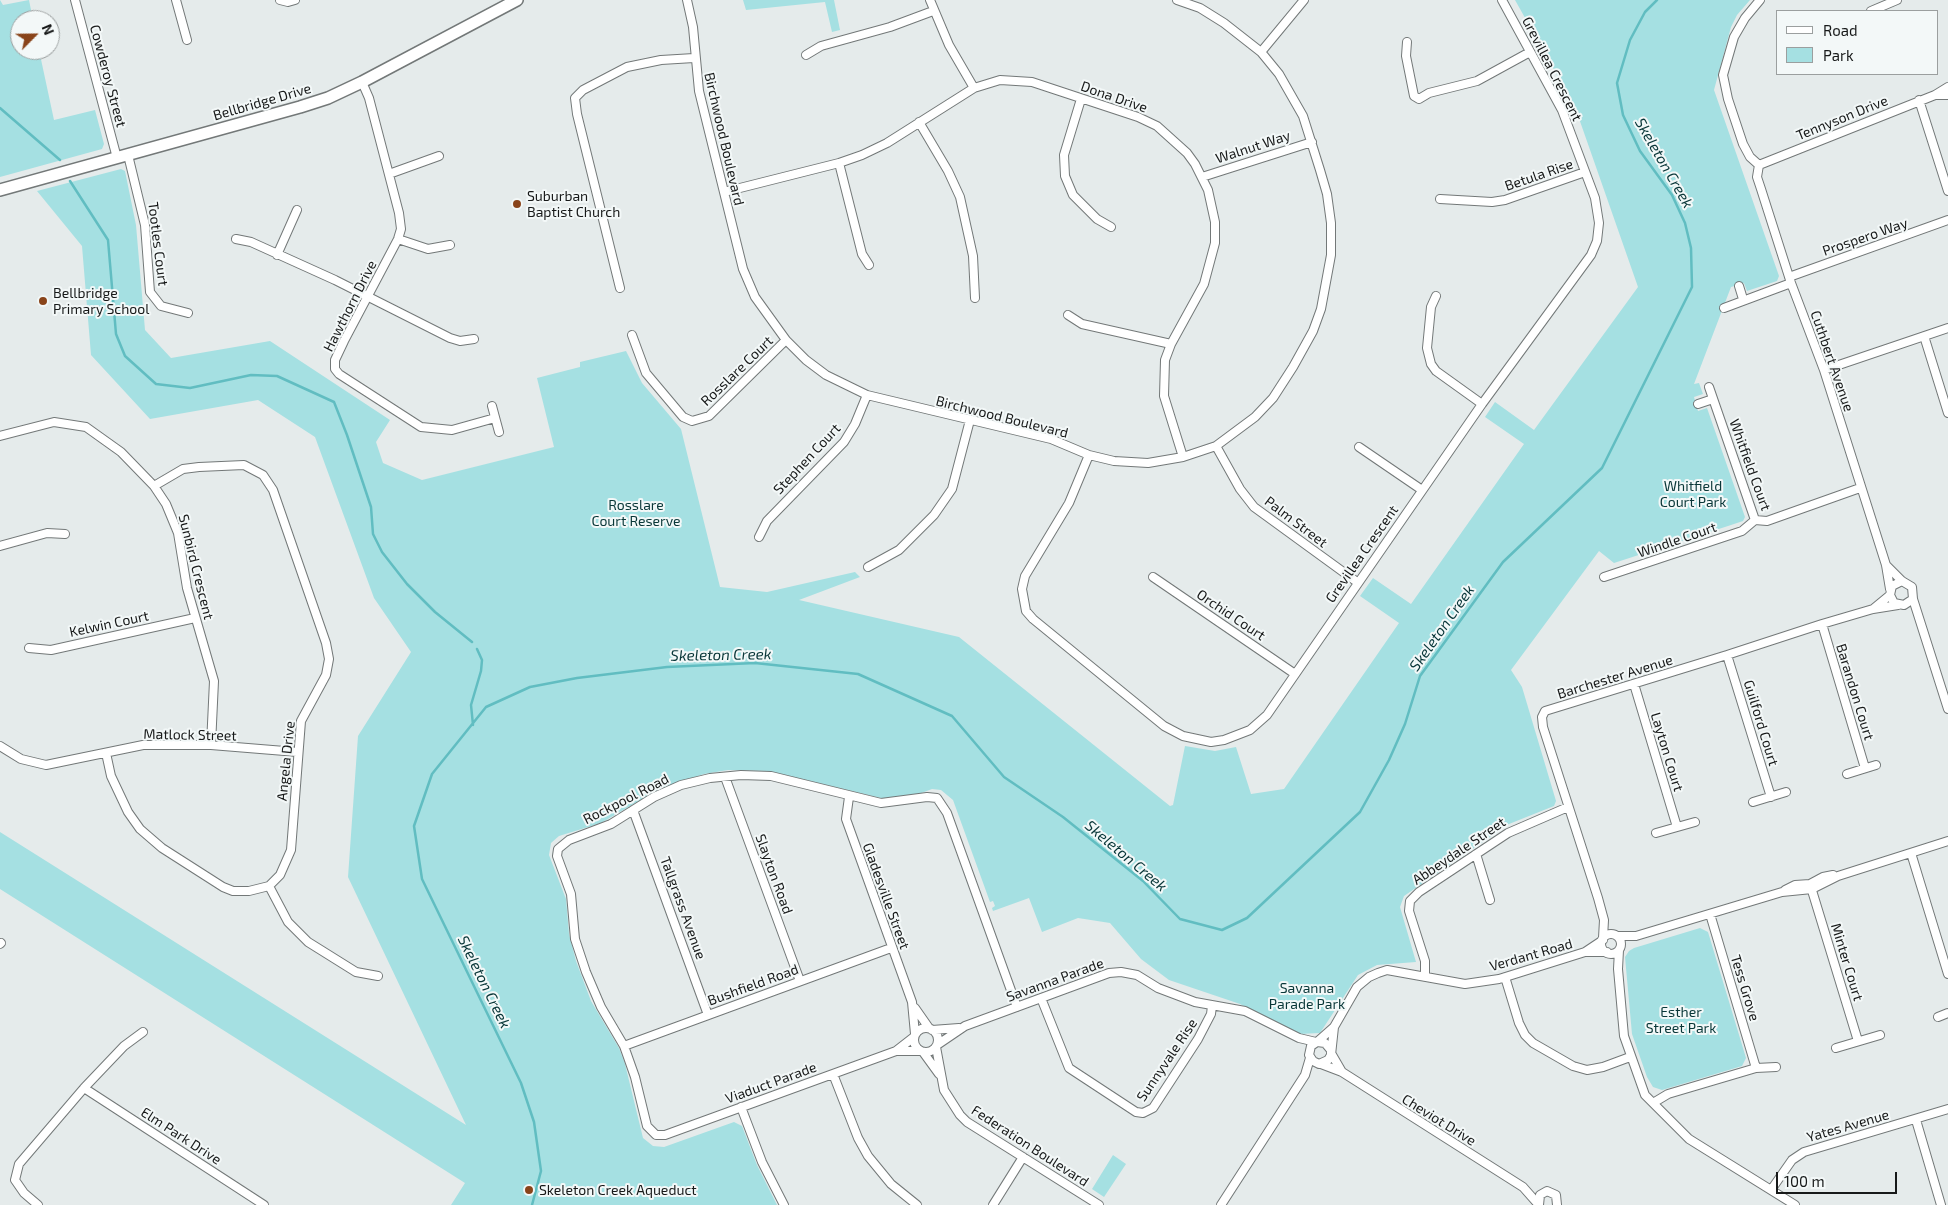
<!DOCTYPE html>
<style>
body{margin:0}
#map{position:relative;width:1948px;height:1205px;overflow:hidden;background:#e5ebeb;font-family:"Exo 2",sans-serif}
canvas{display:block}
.legend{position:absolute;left:1776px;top:10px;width:162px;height:65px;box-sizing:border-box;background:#f3f8f8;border:1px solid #9b9f9f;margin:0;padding:6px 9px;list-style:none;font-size:15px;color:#171919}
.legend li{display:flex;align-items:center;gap:10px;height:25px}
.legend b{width:25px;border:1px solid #9b9f9f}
.north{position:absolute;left:10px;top:10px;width:50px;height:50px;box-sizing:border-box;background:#f3f8f8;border:1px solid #9b9f9f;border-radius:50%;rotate:67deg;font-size:14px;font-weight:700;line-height:20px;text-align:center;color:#171919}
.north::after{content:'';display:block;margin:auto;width:18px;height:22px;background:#89441a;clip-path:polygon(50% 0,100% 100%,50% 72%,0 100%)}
.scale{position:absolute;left:1776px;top:1172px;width:121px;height:22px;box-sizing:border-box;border:2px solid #171919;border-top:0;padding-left:6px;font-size:15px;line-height:18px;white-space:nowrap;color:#171919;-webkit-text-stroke:4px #f3f8f8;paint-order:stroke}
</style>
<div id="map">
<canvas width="1948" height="1205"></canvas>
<ul class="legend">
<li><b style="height:6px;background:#fff"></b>Road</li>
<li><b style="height:14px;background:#a5e0e2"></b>Park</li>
</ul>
<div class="north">N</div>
<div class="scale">100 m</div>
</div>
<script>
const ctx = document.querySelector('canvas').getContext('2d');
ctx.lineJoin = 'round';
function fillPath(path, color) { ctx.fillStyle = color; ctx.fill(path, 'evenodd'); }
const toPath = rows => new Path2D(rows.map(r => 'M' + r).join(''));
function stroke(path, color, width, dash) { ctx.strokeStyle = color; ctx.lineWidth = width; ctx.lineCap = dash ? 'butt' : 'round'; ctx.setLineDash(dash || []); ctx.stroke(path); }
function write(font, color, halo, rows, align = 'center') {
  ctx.font = font + ' "Exo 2",sans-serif'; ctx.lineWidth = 4; ctx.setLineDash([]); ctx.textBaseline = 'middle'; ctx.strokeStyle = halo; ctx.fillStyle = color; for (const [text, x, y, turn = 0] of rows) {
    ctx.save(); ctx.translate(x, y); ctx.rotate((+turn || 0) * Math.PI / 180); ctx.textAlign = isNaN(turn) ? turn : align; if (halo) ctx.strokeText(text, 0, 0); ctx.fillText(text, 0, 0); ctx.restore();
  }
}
fillPath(toPath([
 [0,0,3,5,29,0,33,20,20,20,20,50,39,50,54,120,95,110,104,144,102,149,0,177],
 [743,0,834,0,840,30,832,32,825,2,746,10],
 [1515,0,1750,0,1737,15,1731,27,1714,90,1779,276,1777,281,1747,291,1744,283,1731,287,1694,384,1699,383,1703,394,1694,397,1698,411,1707,408,1745,517,1743,521,1728,526,1614,563,1599,551,1511,670,1522,687,1556,801,1554,806,1509,824,1404,896,1400,907,1416,962,1377,965,1358,975,1320,1033,1299,1034,1240,1004,1169,980,1141,959,1110,923,1078,918,1042,932,1029,898,993,911,992,908,995,906,993,901,990,902,953,800,941,790,932,789,916,795,885,799,768,771,728,770,704,774,661,788,601,823,559,836,551,843,549,855,566,899,569,934,576,961,591,1001,619,1048,625,1064,643,1138,653,1146,664,1147,734,1122,742,1126,757,1165,777,1205,451,1205,465,1183,0,889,0,832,466,1125,348,877,358,736,411,652,374,598,315,437,258,400,150,419,91,355,82,246,37,191,121,169,125,171,136,225,145,330,171,358,270,341,390,420,376,442,383,463,422,480,554,447,537,378,580,367,580,362,626,351,642,383,681,429,720,587,767,592,855,572,860,577,799,600,959,637,1170,806,1173,805,1185,746,1215,751,1236,747,1251,794,1284,789,1399,623,1360,596,1373,578,1411,604,1524,444,1485,417,1495,402,1534,430,1638,287,1575,107],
 [1700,928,1708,932,1746,1058,1742,1066,1662,1090,1653,1087,1647,1077,1632,1034,1625,957,1629,951,1634,948],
 [1113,1155,1126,1164,1104,1197,1092,1189]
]), '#a5e0e2');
stroke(toPath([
 [0,108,60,160],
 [70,181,108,240,116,334,125,356,156,384,190,388,251,375,277,376,334,402,347,435,371,507,373,534,382,552,407,584,435,612,472,642],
 [473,725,471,705,481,671,482,660,477,649],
 [532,1205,541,1171,534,1122,521,1083,422,879,414,826,432,774,486,707,530,687,577,678,667,667,755,663,858,674,952,716,1004,777,1063,817,1143,881,1180,919,1222,930,1247,918,1360,812,1389,760,1405,724,1420,676,1503,562,1602,468,1692,287,1691,248,1685,223,1672,195,1640,151,1623,115,1617,83,1630,40,1645,12,1657,0]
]), '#61bdc1', 2.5);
const street = toPath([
 [75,0,117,158],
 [176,0,187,40],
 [280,0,288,2,295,0],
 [687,0,693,27,699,91,743,269,755,297,786,340,806,360,826,375,867,395,1051,439,1089,455,1114,461,1148,463,1183,457,1216,446,1255,417,1273,398,1293,367,1313,331,1321,309,1331,255,1331,223,1327,194,1320,170,1303,116,1279,74,1261,52,1224,23,1200,8,1177,0],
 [930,0,949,45,974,88],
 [1871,11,1897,0],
 [1407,42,1406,56,1414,96,1419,99,1429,93,1477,81,1530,52],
 [1261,52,1304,0],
 [806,55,821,46,890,27,933,11],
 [362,82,369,98,399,213,401,229,398,239,344,341,335,360,335,369,339,374,421,427,452,430,495,418],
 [1935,95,1948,95],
 [1081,99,1064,155,1065,176,1073,195,1097,219,1111,227],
 [1919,100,1948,191],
 [919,122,948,171,960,197,973,256,975,298],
 [128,155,145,225,150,292,161,306,188,313],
 [839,163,862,254,869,265],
 [1759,165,1757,177,1761,189,1791,283,1824,370,1886,565,1890,589],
 [1759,165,1935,95,1948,87],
 [1759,165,1750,157,1743,144,1728,99,1723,75,1734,37,1745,18,1760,0],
 [389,174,439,156],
 [1202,177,1312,142],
 [724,192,839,163,862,155,887,143,974,88,1000,80,1032,82,1138,117,1157,126,1187,153,1195,164,1208,190,1215,222,1215,243,1204,284,1171,344,1165,360,1164,396,1183,457],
 [1440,199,1492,202,1505,200,1585,172],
 [236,239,251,242,335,280,450,338,460,341,474,339],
 [398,239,428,249,450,245],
 [277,255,297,210],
 [1789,277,1948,220],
 [1739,286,1743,299],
 [620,288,577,114,575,98,583,90,627,67,661,60,694,58],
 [1436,296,1431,307,1427,348,1431,364,1436,371,1482,404],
 [1724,308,1791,283],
 [1068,315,1082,324,1171,344],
 [632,335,646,373,683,417,692,421,709,416,786,340],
 [1924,336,1948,413],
 [1824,370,1948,328],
 [1709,387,1755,520,1767,521,1860,488],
 [1698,404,1713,399],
 [492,406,499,432],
 [0,436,54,422,86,427,121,452,154,486,166,504,178,533,187,588,214,681,211,745],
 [1216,446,1240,489,1254,507,1357,582],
 [1359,447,1422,490],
 [1089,455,1069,503,1025,576,1022,589,1026,611,1033,619,1164,726,1183,736,1211,742,1224,740,1250,730,1267,715,1482,404,1591,255,1597,241,1599,223,1595,198,1562,110,1502,0],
 [759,537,767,521,844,442,855,424,867,395],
 [0,546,47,533,65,534],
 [1886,565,1902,581,1912,587,1913,599,1904,605,1894,603,1890,595,1892,586,1902,581],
 [868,567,899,550,934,515,952,489,970,420],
 [1153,577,1295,674],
 [1604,577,1742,531,1755,520],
 [1913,599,1948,709],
 [1873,609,1890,595],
 [1822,624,1865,768],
 [29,648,51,650,195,618],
 [1727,655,1771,797],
 [1634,684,1677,827],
 [0,746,21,759,46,765,143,745,211,745,297,752],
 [106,753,111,776,128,812,140,829,162,848,223,887,233,891,249,891,269,886,280,875,291,850,301,721,326,675,329,659,326,643,273,490,263,475,244,465,199,467,183,469,154,486],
 [1847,774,1876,765],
 [725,777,800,981],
 [849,797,846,819,912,1002,915,1034],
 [1753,802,1786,792],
 [633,810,708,1015],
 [1656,833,1695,822],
 [1911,853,1948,974],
 [1476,854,1490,900],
 [1810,884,1858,1041],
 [269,886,288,922,308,942,356,972,378,976],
 [1785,890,1795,885,1810,884,1823,877,1833,875],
 [1710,914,1756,1068],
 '1601 944a10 10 0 1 1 20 0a10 10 0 1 1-20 0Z',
 [1617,936,1636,936,1782,892,1812,889,1838,876,1948,841],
 [1603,938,1604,920,1598,898,1543,727,1542,717,1545,711,1727,655,1822,624,1873,609,1898,605],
 [0,944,1,943],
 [1619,950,1618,969,1624,1036,1645,1095,1689,1139,1795,1205],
 [1585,952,1607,952],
 [1425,976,1425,961,1409,911,1410,901,1419,892,1508,833,1568,807],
 [1505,977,1519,1023,1525,1035,1533,1043,1573,1066,1587,1070,1603,1067,1630,1057],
 [1041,998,1069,1068,1136,1112,1143,1113,1153,1108,1198,1039,1211,1014,1212,1006],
 [915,1008,929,1028],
 [1938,1017,1948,1013],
 '914 1040a12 12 0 1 1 24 0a12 12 0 1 1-24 0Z',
 [932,1030,959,1028],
 [914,1037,896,1051,665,1135,656,1135,647,1126,635,1077,624,1046,601,1007,586,972,575,939,571,894,557,856,558,849,569,840,611,824,654,797,681,785,710,778,741,775,771,776,881,803,927,797,937,798,947,813,1017,1007],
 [1317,1042,1334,1027,1357,987,1369,977,1378,973,1387,970,1465,984,1499,979,1585,952,1603,940],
 [937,1045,965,1026,1109,973,1121,972,1137,975,1158,988,1195,1002,1245,1011,1299,1038,1316,1042],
 [624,1046,891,948],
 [936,1047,944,1090,960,1115,967,1122,1099,1205],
 [1836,1048,1880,1035],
 [1330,1049,1325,1043,1317,1042,1311,1046,1309,1055,1313,1061,1319,1064,1328,1060,1331,1055,1334,1027],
 [896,1051,921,1051],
 [923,1052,939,1074],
 [1331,1053,1342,1072],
 [1321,1064,1342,1072,1523,1187,1538,1204],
 [833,1074,858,1138,868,1156,891,1184,917,1205],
 [84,1088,264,1205],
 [1653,1103,1668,1094,1756,1068,1776,1067],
 [741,1107,762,1162,784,1205],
 [1916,1120,1941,1205],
 [1771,1190,1792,1160,1804,1152,1948,1109],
 [38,1205,24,1193,15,1180,19,1164,84,1088,124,1046,143,1032],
 [993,1205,1023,1157],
 [1221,1205,1305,1075,1310,1058],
 [1539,1205,1540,1195,1547,1191,1556,1195,1557,1205]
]);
const secondary = toPath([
 [0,190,300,107,328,98,362,82,517,0]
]);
stroke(street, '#737878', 10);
stroke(secondary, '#737878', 14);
stroke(street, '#fff', 8);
stroke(secondary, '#fff', 11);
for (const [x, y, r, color] of [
 [517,204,5,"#89441a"],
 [43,301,5,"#89441a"],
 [529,1190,5,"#89441a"]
]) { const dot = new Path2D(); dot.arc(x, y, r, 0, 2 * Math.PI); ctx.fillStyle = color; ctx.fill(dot); stroke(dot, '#f3f8f8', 2); }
write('14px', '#171919', '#f3f8f8', [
 ["Grevillea Crescent",1552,69,63],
 ["Cowderoy Street",108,76,75],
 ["Dona Drive",1114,97,19],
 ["Bellbridge Drive",262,102,-16],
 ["Tennyson Drive",1842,118,-22],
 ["Birchwood Boulevard",724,139,77],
 ["Walnut Way",1253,147,-18],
 ["Betula Rise",1539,175,-19],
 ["Prospero Way",1865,237,-19],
 ["Tootles Court",158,244,83],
 ["Hawthorn Drive",350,306,-63],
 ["Cuthbert Avenue",1832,361,71],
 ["Rosslare Court",737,371,-44],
 ["Birchwood Boulevard",1002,417,14],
 ["Stephen Court",807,459,-47],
 ["Whitfield Court",1750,465,70],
 ["Palm Street",1296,522,37],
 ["Windle Court",1677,540,-19],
 ["Grevillea Crescent",1362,554,-55],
 ["Sunbird Crescent",196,567,76],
 ["Orchid Court",1231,615,34],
 ["Kelwin Court",109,624,-12],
 ["Barchester Avenue",1615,677,-17],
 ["Barandon Court",1855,692,73],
 ["Guilford Court",1761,723,73],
 ["Matlock Street",190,735,1],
 ["Layton Court",1667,752,73],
 ["Angela Drive",286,761,-84],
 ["Rockpool Road",626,799,-27],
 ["Abbeydale Street",1459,851,-34],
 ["Slayton Road",774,874,70],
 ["Gladesville Street",886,896,70],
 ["Tallgrass Avenue",683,908,70],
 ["Verdant Road",1531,955,-16],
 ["Minter Court",1847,962,73],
 ["Savanna Parade",1055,980,-20],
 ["Bushfield Road",753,985,-20],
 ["Tess Grove",1745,988,73],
 ["Sunnyvale Rise",1167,1060,-56],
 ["Viaduct Parade",771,1083,-20],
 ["Cheviot Drive",1439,1120,32],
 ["Yates Avenue",1848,1126,-16],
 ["Elm Park Drive",181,1136,33],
 ["Federation Boulevard",1030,1146,33]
]);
write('14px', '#171919', '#f3f8f8', [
 ["Suburban",527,196],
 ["Baptist Church",527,212],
 ["Bellbridge",53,293],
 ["Primary School",53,309],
 ["Skeleton Creek Aqueduct",539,1190]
], 'left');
write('14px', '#093738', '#f3f8f8', [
 ["Whitfield",1693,486],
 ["Court Park",1693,502],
 ["Rosslare",636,505],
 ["Court Reserve",636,521],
 ["Savanna",1307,988],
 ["Parade Park",1307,1004],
 ["Esther",1681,1012],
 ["Street Park",1681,1028]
]);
write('italic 15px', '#083638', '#f3f8f8', [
 ["Skeleton Creek",1664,163,60],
 ["Skeleton Creek",1442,628,-55],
 ["Skeleton Creek",721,655,-1],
 ["Skeleton Creek",1126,856,40],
 ["Skeleton Creek",484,982,64]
]);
</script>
